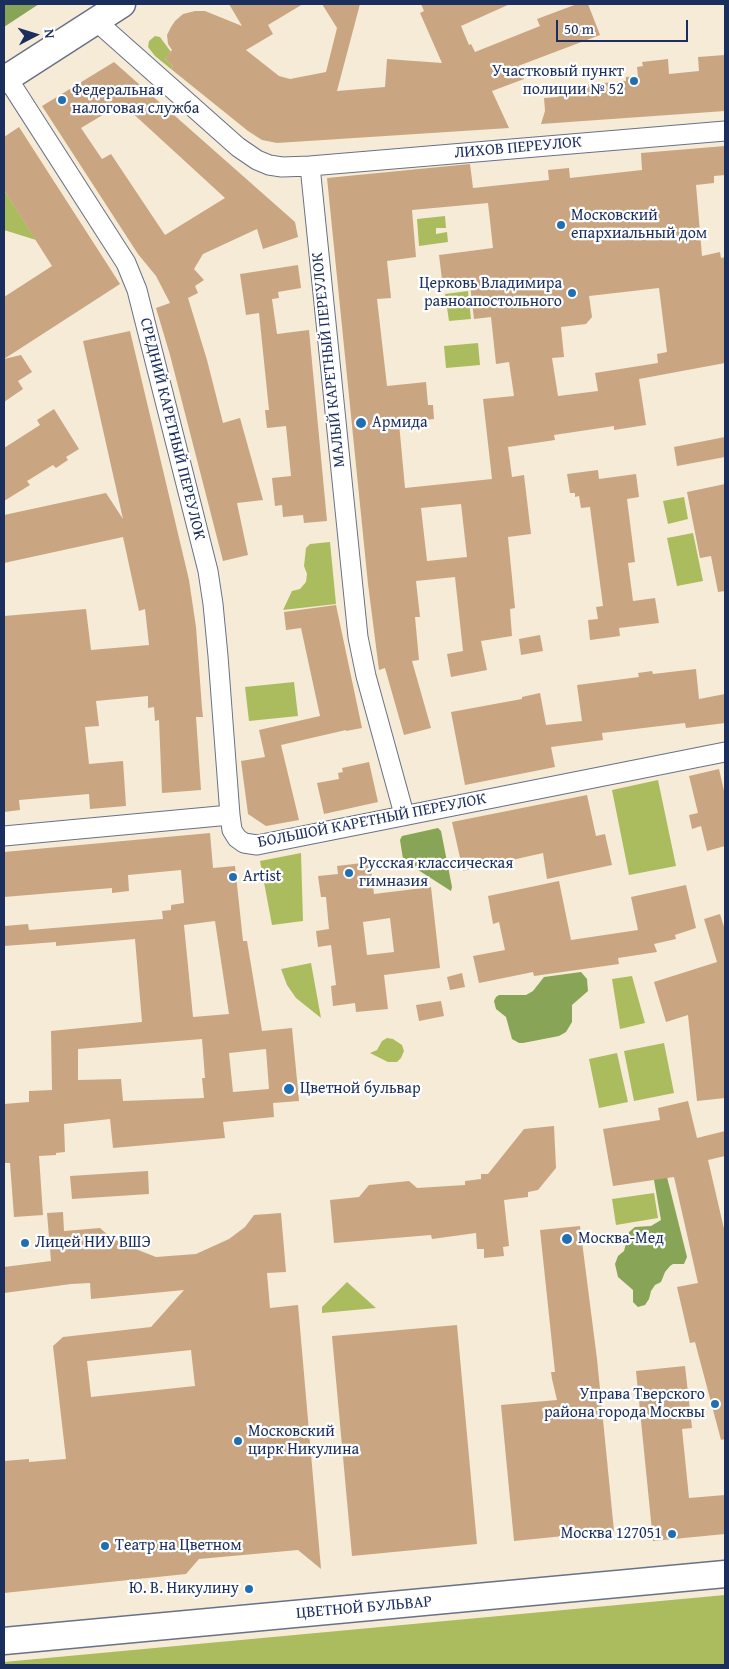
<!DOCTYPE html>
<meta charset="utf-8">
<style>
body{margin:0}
#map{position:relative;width:729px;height:1669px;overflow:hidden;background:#f6ebd6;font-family:"Gentium Book Plus",serif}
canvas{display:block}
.frame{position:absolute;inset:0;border:5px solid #1b2f5e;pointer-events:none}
.north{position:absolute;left:10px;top:10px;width:50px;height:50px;-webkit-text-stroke:4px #fff;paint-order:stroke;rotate:85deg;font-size:14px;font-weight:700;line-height:20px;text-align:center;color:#1b2f5e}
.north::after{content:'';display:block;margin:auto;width:18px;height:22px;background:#1b2f5e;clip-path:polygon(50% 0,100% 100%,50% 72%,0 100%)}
.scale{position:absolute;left:556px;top:20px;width:132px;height:22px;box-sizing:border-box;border:2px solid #1b2f5e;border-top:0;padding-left:6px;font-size:15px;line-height:18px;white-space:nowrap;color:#1b2f5e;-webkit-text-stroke:4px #fff;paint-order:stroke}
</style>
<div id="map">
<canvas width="729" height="1669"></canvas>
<div class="frame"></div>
<div class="north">N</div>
<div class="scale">50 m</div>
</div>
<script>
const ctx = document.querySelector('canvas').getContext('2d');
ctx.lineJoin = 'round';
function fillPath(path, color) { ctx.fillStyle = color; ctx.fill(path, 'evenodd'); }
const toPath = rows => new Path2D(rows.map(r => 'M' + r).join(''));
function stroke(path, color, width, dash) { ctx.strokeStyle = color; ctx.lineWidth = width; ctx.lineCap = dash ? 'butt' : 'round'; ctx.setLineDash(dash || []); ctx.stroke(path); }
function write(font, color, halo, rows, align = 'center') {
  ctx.font = font + ' "Gentium Book Plus",serif'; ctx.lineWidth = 4.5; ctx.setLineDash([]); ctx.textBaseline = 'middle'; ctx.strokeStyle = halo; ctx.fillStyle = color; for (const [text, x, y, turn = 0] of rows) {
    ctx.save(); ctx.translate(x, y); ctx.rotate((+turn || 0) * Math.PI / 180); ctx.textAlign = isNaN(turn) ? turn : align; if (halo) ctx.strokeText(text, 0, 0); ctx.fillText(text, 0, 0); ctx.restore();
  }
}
fillPath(toPath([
 [155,36,160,37,171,52,165,59,173,66,171,69,155,56,148,47,149,41],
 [4,190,36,240,4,230],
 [445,216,446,228,436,228,436,234,447,232,448,242,419,246,417,219],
 [468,291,471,319,449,321,445,294],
 [478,343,480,365,446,368,444,346],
 [684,497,688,519,668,524,663,501],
 [693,533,703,581,677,586,667,538],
 [330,542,336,604,283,610,292,591,300,589,306,582,307,574,304,566,306,548,310,544],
 [294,682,298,716,249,721,245,687],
 [658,780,676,866,629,875,612,790],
 [301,853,303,921,272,925,260,861],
 [311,963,321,1018,296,998,287,985,281,969],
 [632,976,645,1023,620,1029,612,979],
 [387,1038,393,1039,402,1045,404,1051,401,1058,397,1062,388,1062,370,1053,377,1050,382,1041],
 [664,1043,674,1093,634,1101,624,1051],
 [617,1053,628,1102,599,1108,589,1059],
 [654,1193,658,1218,616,1225,612,1199],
 [347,1282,376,1308,322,1313,322,1307],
 [725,1595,725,1665,4,1665,4,1662]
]), '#abbc5f');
fillPath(toPath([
 [4,4,39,4,4,27],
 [438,828,441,831,452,887,451,891,404,861,403,859,400,840,402,836],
 [581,972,587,979,588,991,572,1005,572,1022,566,1032,559,1036,523,1043,519,1043,512,1039,506,1017,496,1009,494,1001,496,997,499,995,526,995,533,991,544,977],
 [651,1163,667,1177,687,1257,684,1264,673,1264,670,1266,665,1272,661,1282,655,1285,651,1291,649,1299,645,1305,638,1307,633,1302,633,1290,618,1277,615,1264,618,1256,624,1251,629,1232,635,1227,651,1226,661,1220]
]), '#88a456');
fillPath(toPath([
 [229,4,303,4,268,25,273,34,246,50,279,76,290,79,326,72,337,28,322,4,360,4,337,91,385,87,387,59,442,63,420,13,424,11,421,4,510,4,461,26,469,45,471,44,475,52,540,26,537,19,577,4,588,4,600,35,518,66,524,79,492,91,509,128,277,143,262,140,248,131,171,69,173,66,165,59,172,50,168,44,167,35,171,27,175,21,183,14,195,11,205,11,242,26],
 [725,55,725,111,541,124,545,111,544,98,558,97,557,87,626,81,626,77,638,76,637,67,643,66,642,62,668,59,669,74,699,71,698,57],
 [114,62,295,222,298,237,263,249,257,229,203,254,194,269,204,280,195,286,198,293,188,298,207,360,223,423,240,418,263,500,237,503,248,555,223,561,170,355,156,308,170,303,156,276,138,254,42,106],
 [116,107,123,113,128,109,225,198,165,235,111,154,102,159,81,128],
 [19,127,120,284,4,359,21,355,32,372,18,381,23,389,4,402,4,297,52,266,4,190,4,137],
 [725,146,725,175,714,176,714,183,696,185,702,256,720,252,721,258,725,257,725,363,639,379,646,425,614,430,614,426,554,435,555,440,508,447,512,477,524,475,531,534,508,537,515,608,510,609,512,636,481,641,487,670,451,677,447,654,463,651,455,577,416,581,420,617,415,617,419,660,412,661,431,728,404,735,385,668,379,670,368,584,327,178,470,164,473,188,549,180,548,170,569,168,570,178,642,170,641,153],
 [488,203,493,248,439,255,443,288,470,285,474,319,491,317,496,364,509,362,514,396,483,399,492,479,405,488,399,423,434,419,433,405,428,405,426,382,387,386,377,299,391,298,387,261,416,257,412,210],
 [659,288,667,352,657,354,658,363,595,373,598,391,558,396,552,358,564,357,561,327,586,324,592,317,589,296],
 [461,504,467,557,427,561,421,508],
 [298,265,301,288,278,292,279,298,272,299,277,334,309,330,327,521,304,523,303,515,283,517,282,505,275,506,272,478,291,476,286,426,267,428,265,410,269,410,259,313,246,315,240,274],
 [130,331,189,580,196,627,202,708,203,717,196,717,201,790,162,793,159,720,155,721,154,707,148,708,148,696,96,701,99,726,85,727,89,764,123,761,126,806,90,809,89,794,19,800,20,810,4,812,4,616,86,609,91,650,149,645,145,609,139,611,123,537,4,563,4,515,106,493,123,519,83,341],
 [54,409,79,449,66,457,68,460,56,468,53,465,27,481,30,485,4,501,4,448,40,425,37,420],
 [725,437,725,457,677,466,674,447],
 [598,470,599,479,636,474,639,497,627,499,635,562,628,563,633,601,655,598,659,623,619,628,620,636,590,640,588,620,598,619,596,607,603,606,590,507,581,508,579,496,575,497,575,493,570,493,567,474],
 [725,484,725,591,718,592,711,556,700,558,687,492],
 [336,605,362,728,346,731,346,730,281,745,299,820,266,826,248,814,241,761,265,757,259,730,320,716,301,628,286,630,284,612],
 [540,635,543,651,521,655,519,639],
 [696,669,699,699,725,694,725,723,686,728,685,723,602,733,603,740,551,747,555,767,465,785,451,712,522,699,522,697,540,693,546,725,582,721,577,685,639,677,638,673,652,671,653,674],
 [369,762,378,802,324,814,317,783,339,779,338,773,343,772,342,768],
 [719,769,725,795,725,846,707,851,701,826,692,829,689,815,698,813,689,776],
 [587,795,596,836,605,834,612,865,547,879,543,853,463,871,452,822],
 [210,833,213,868,235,866,243,941,247,941,262,1031,292,1028,299,1101,273,1103,274,1117,223,1122,225,1138,113,1148,110,1119,64,1124,65,1152,56,1153,56,1155,39,1156,43,1215,14,1217,10,1163,4,1163,4,1104,29,1102,29,1091,52,1090,51,1031,142,1022,135,939,56,946,56,942,4,946,4,926,28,924,29,930,163,919,162,911,171,910,171,905,184,903,181,870,128,875,129,891,112,893,112,888,4,897,4,852],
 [215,921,229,1014,193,1017,184,925],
 [202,1039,205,1078,202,1078,204,1098,123,1101,121,1079,78,1080,78,1049],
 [266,1049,269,1089,233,1092,229,1053],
 [370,862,374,894,431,887,440,968,384,975,388,1009,356,1012,355,1003,333,1006,331,986,336,985,331,945,318,947,316,931,329,929,326,897,321,897,318,876,338,874,337,866],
 [390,918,394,952,367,955,363,922],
 [559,881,571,940,638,930,631,897,686,885,696,928,675,935,676,939,654,944,657,952,618,958,619,964,534,976,533,972,479,983,473,956,505,950,499,922,493,924,488,896],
 [720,914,725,930,725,1098,697,1101,688,1015,666,1022,654,982,717,962,704,919],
 [462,973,465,987,450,990,447,977],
 [441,1001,444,1016,419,1021,416,1005],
 [688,1101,697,1138,725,1131,725,1156,708,1160,725,1233,725,1439,721,1440,695,1342,690,1343,677,1287,698,1283,674,1177,613,1186,603,1129,660,1120,658,1108],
 [554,1126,556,1168,538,1190,528,1192,528,1197,504,1200,509,1246,503,1247,504,1256,484,1258,484,1249,477,1249,476,1233,432,1239,431,1235,334,1243,330,1200,359,1197,369,1185,409,1181,417,1188,465,1185,465,1181,481,1179,481,1174,488,1174,524,1129],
 [148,1171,149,1194,72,1199,70,1176],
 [63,1212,64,1231,100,1228,109,1236,123,1244,156,1257,196,1254,229,1239,245,1227,254,1215,281,1213,286,1272,267,1273,270,1308,298,1305,321,1569,298,1550,199,1559,186,1574,4,1593,4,1461,29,1459,29,1462,66,1459,53,1346,63,1337,151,1327,184,1290,91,1299,90,1283,71,1284,4,1293,4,1267,51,1261,47,1213],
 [191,1350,195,1386,91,1397,87,1361],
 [580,1226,597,1359,614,1531,514,1541,501,1405,557,1400,552,1379,551,1372,555,1372,540,1230],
 [457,1325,477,1544,352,1556,332,1336],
 [685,1366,692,1428,682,1429,689,1498,725,1495,725,1534,653,1541,636,1371]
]), '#c9a681');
const street = toPath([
 [96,21,238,147,257,160,269,165,282,167,310,166,725,131],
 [4,73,126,263,137,290,208,571,213,604,218,656,230,815,232,830,237,838,244,843,257,845,725,752],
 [310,166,358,637,366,676,404,814],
 [4,836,230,815]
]);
const secondary = toPath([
 [4,80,122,4],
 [4,1641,725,1574]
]);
stroke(street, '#687188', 21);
stroke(secondary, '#687188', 29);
stroke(street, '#fff', 19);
stroke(secondary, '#fff', 26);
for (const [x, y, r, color] of [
 [634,81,5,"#1f6fb2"],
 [62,100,5,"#1f6fb2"],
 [561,225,5,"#1f6fb2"],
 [572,293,5,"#1f6fb2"],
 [361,423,6,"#1f6fb2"],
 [349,873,5,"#1f6fb2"],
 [233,877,5,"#1f6fb2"],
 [289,1089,6,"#1f6fb2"],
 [567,1239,6,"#1f6fb2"],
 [25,1243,5,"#1f6fb2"],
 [715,1404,5,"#1f6fb2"],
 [238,1441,5,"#1f6fb2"],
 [672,1534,5,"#1f6fb2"],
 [105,1546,5,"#1f6fb2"],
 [249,1589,5,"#1f6fb2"]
]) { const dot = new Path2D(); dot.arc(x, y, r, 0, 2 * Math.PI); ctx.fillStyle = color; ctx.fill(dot); stroke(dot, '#fff', 2); }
write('16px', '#1b2f5e', '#fff', [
 ["Участковый пункт",624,72,"right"],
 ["полиции № 52",624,90,"right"],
 ["Федеральная",72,91],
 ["налоговая служба",72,109],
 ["Московский",571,216],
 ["епархиальный дом",571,234],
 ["Церковь Владимира",562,284,"right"],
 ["равноапостольного",562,302,"right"],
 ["Армида",372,423],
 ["Русская классическая",359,864],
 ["гимназия",359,882],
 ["Artist",243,877],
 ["Цветной бульвар",300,1089],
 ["Москва-Мед",578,1239],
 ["Лицей НИУ ВШЭ",35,1243],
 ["Управа Тверского",705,1395,"right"],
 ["района города Москвы",705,1413,"right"],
 ["Московский",248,1432],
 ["цирк Никулина",248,1450],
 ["Москва 127051",662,1534,"right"],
 ["Театр на Цветном",115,1546],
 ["Ю. В. Никулину",239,1589,"right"]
], 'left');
write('16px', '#1b2f5e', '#fff', [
 ["ЛИХОВ ПЕРЕУЛОК",518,148,-5],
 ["МАЛЫЙ КАРЕТНЫЙ ПЕРЕУЛОК",329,360,-96],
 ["СРЕДНИЙ КАРЕТНЫЙ ПЕРЕУЛОК",172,429,76],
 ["БОЛЬШОЙ КАРЕТНЫЙ ПЕРЕУЛОК",372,821,-11],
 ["ЦВЕТНОЙ БУЛЬВАР",364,1608,-5]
]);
</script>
